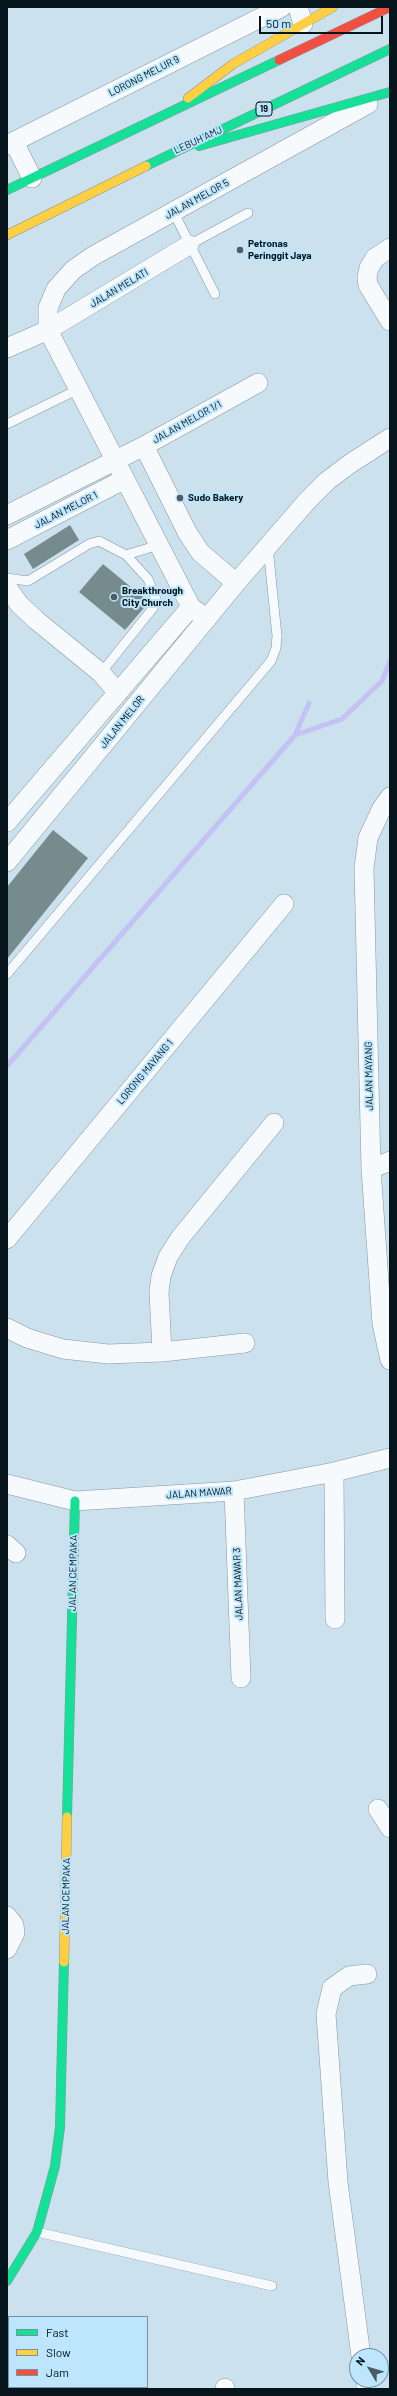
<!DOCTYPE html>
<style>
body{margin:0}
#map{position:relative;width:397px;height:2396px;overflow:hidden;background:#cbe1ed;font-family:Barlow,sans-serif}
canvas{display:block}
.frame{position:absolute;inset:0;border:8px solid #06151c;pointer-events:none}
.legend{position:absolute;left:8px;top:2316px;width:140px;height:72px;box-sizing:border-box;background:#bde5fb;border:1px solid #7492a2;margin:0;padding:5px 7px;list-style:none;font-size:12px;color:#06151c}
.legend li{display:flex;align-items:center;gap:8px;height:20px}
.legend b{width:20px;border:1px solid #7492a2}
.north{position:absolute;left:349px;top:2348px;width:40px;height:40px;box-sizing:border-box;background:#bde5fb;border:1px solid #7492a2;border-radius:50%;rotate:308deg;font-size:11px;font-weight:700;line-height:16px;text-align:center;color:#06151c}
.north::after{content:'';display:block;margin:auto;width:14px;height:18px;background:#4b5c65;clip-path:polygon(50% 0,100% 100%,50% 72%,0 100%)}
.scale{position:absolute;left:259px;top:16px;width:124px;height:18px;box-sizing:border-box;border:2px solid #06151c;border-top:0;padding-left:5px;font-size:12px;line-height:14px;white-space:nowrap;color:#06151c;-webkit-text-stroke:3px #bde5fb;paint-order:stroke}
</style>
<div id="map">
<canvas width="397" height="2396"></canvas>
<div class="frame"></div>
<ul class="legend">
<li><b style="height:5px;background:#16e098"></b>Fast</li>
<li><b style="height:5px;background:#ffcf43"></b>Slow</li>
<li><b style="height:5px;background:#f24e42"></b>Jam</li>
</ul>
<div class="north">N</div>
<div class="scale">50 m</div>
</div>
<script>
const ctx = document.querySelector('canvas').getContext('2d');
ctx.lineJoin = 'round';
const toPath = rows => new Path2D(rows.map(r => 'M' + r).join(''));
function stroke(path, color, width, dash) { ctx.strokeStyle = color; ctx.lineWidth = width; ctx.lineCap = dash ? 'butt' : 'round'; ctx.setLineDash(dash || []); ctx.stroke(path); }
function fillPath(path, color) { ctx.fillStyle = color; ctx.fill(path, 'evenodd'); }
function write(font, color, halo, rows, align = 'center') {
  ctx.font = font + ' Barlow,sans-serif'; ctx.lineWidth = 4; ctx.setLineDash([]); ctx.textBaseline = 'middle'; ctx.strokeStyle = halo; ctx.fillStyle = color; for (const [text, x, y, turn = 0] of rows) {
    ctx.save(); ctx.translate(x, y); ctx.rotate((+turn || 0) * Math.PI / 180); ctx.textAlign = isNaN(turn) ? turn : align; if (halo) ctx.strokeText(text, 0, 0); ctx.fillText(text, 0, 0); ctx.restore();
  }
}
stroke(toPath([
 [295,735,309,703],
 [7,1066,295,735,342,719,382,681,390,661]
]), '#c4c1f5', 5);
fillPath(toPath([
 [70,525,79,540,33,569,24,554],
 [103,564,149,602,125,630,79,592],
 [53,830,88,858,7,959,7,887]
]), '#768b8e');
const lane = toPath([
 [173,211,215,294],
 [189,245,248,213],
 [7,424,79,389],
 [126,555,159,545],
 [7,578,28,581,89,544,99,541,126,555,148,579,156,599,153,608,101,673],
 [7,974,271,661,276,648,277,636,268,547],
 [37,2232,272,2286]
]);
const street = toPath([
 [298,7,303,24],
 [14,142,32,178],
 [7,145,282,7],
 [390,248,375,258,369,268,367,277,368,285,390,321],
 [7,348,48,330,189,245],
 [144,446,187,532,200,552,236,583],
 [7,515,144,446,258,383],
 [7,540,125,479],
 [7,587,19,604,36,620,101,673,118,693],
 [207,619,191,607,48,330,48,308,56,289,73,270,93,256,368,104],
 [390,797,382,808,368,838,364,868,371,1169,382,1324,390,1360],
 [7,822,191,607],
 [7,862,236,583,307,501,327,481,351,463,390,438],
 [371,1169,390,1161],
 [7,1239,284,904],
 [7,1328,27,1338,63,1349,108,1354,162,1352,245,1343],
 [162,1352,159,1292,161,1276,168,1257,180,1238,274,1123],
 [334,1472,335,1619],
 [7,1484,75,1501,234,1491,334,1472,390,1458],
 [234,1491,241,1678],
 [7,1545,16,1553],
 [378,1809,390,1828],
 [7,1916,14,1925,15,1933,7,1949],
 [361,2356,338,2182,326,2014,332,1988,349,1976,367,1974],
 [366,2380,366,2389],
 [225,2389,225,2388]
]);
const fast = toPath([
 [199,146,390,92],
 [146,166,390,49],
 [7,190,279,60],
 [67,1817,75,1501],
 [7,2281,37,2232,55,2166,60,2127,64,1962]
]);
const slow = toPath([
 [188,98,233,64,333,7],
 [7,235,146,166],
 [64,1962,67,1817]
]);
const jam = toPath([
 [279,60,390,7]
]);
stroke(lane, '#86969f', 10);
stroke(street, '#86969f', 20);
stroke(fast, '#86969f', 10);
stroke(slow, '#86969f', 10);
stroke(jam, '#86969f', 10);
stroke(lane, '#f7fafc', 9);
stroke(street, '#f7fafc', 19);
stroke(fast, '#16e098', 9);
stroke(slow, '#ffcf43', 9);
stroke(jam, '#f24e42', 9);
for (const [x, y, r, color] of [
 [240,250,4,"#4b5c65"],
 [180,498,4,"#4b5c65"],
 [114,597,4,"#4b5c65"]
]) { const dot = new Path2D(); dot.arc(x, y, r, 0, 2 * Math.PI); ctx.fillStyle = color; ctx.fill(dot); stroke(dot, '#bde5fb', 1.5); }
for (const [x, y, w] of [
 [264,109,16]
]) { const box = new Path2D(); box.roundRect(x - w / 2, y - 7, w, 14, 3); ctx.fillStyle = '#bde5fb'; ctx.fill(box); stroke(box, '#06151c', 1); }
write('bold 9px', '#06151c', null, [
 ["19",264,109]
]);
write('10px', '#06151c', '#bde5fb', [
 ["LORONG MELUR 9",144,76,-27],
 ["LEBUH AMJ",198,140,-25],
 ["JALAN MELOR 5",197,199,-29],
 ["JALAN MELATI",119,288,-31],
 ["JALAN MELOR 1/1",187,422,-29],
 ["JALAN MELOR 1",66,510,-27],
 ["JALAN MELOR",122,722,-51],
 ["LORONG MAYANG 1",145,1072,-50],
 ["JALAN MAYANG",369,1076,-91],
 ["JALAN MAWAR",199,1493,-4],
 ["JALAN CEMPAKA",73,1573,-89],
 ["JALAN MAWAR 3",238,1584,-92],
 ["JALAN CEMPAKA",66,1896,-89]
]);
write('bold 10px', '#06151c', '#bde5fb', [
 ["Petronas",248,244],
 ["Peringgit Jaya",248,256],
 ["Sudo Bakery",188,498],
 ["Breakthrough",122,591],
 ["City Church",122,603]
], 'left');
</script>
